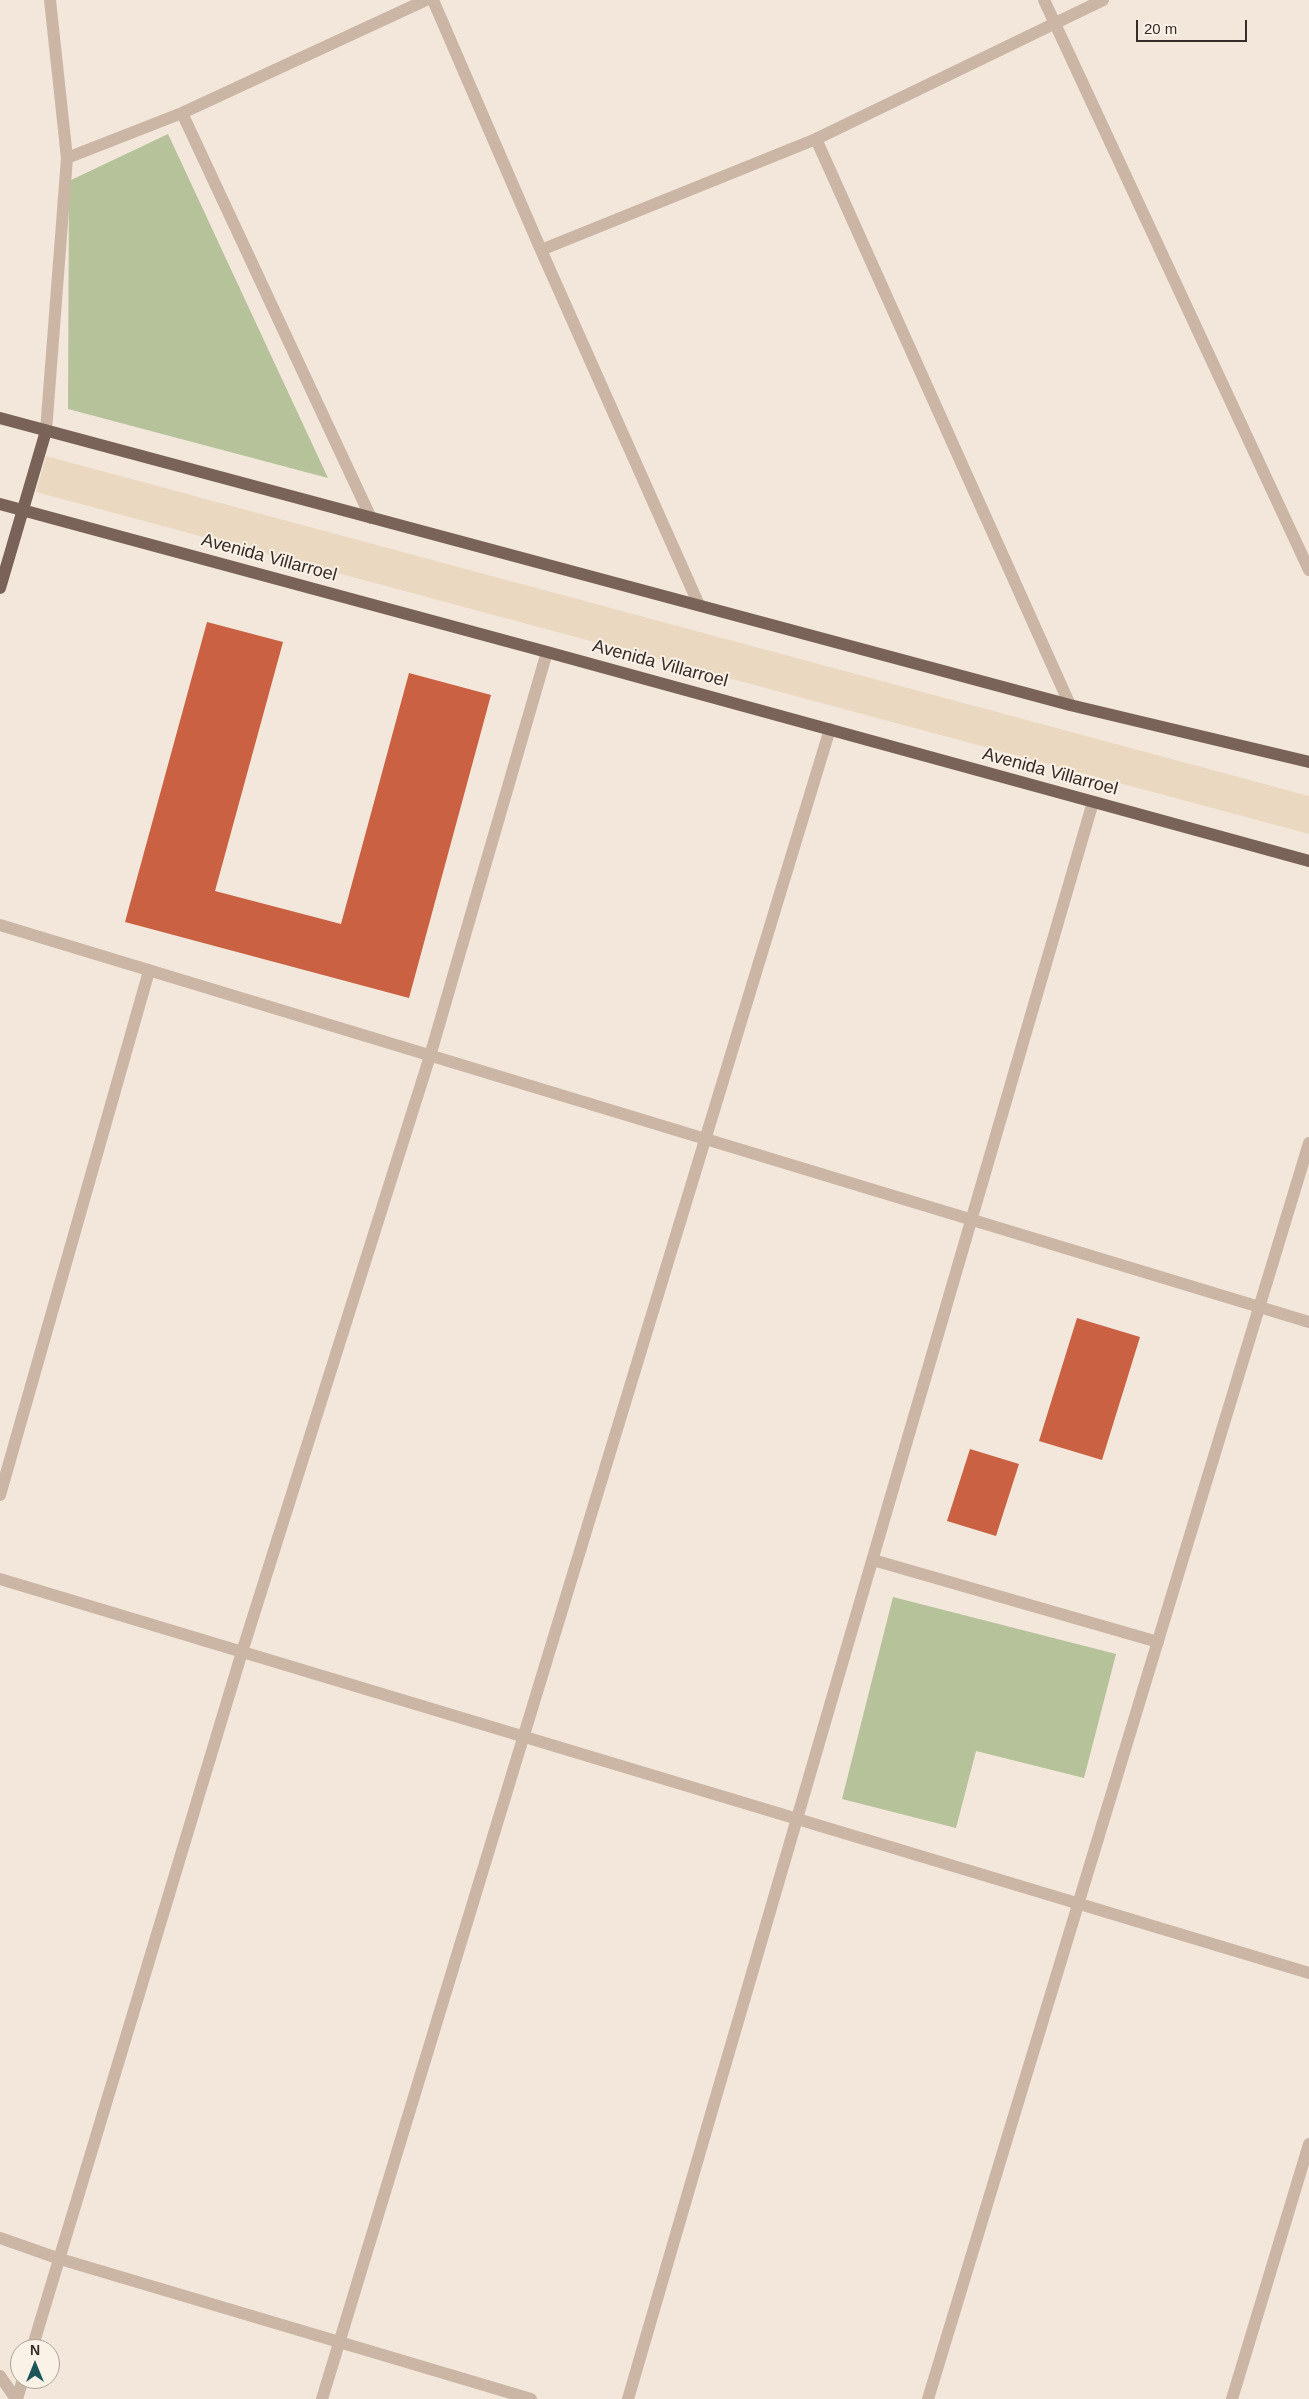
<!DOCTYPE html>
<style>
body{margin:0}
#map{position:relative;width:1309px;height:2399px;overflow:hidden;background:#f2e7da;font-family:Arial,sans-serif}
canvas{display:block}
.north{position:absolute;left:10px;top:2339px;width:50px;height:50px;box-sizing:border-box;background:#faf1e7;border:1px solid #aca29a;border-radius:50%;rotate:0deg;font-size:14px;font-weight:700;line-height:20px;text-align:center;color:#372c27}
.north::after{content:'';display:block;margin:auto;width:18px;height:22px;background:#1c5659;clip-path:polygon(50% 0,100% 100%,50% 72%,0 100%)}
.scale{position:absolute;left:1136px;top:20px;width:111px;height:22px;box-sizing:border-box;border:2px solid #372c27;border-top:0;padding-left:6px;font-size:15px;line-height:18px;white-space:nowrap;color:#372c27;-webkit-text-stroke:4px #faf1e7;paint-order:stroke}
</style>
<div id="map">
<canvas width="1309" height="2399"></canvas>
<div class="north">N</div>
<div class="scale">20 m</div>
</div>
<script>
const ctx = document.querySelector('canvas').getContext('2d');
ctx.lineJoin = 'round';
function fillPath(path, color) { ctx.fillStyle = color; ctx.fill(path, 'evenodd'); }
const toPath = rows => new Path2D(rows.map(r => 'M' + r).join(''));
function stroke(path, color, width, dash) { ctx.strokeStyle = color; ctx.lineWidth = width; ctx.lineCap = dash ? 'butt' : 'round'; ctx.setLineDash(dash || []); ctx.stroke(path); }
function write(font, color, halo, rows, align = 'center') {
  ctx.font = font + ' Arial,sans-serif'; ctx.lineWidth = 4; ctx.setLineDash([]); ctx.textBaseline = 'middle'; ctx.strokeStyle = halo; ctx.fillStyle = color; for (const [text, x, y, turn = 0] of rows) {
    ctx.save(); ctx.translate(x, y); ctx.rotate((+turn || 0) * Math.PI / 180); ctx.textAlign = isNaN(turn) ? turn : align; if (halo) ctx.strokeText(text, 0, 0); ctx.fillText(text, 0, 0); ctx.restore();
  }
}
fillPath(toPath([
 [168,134,328,478,68,409,69,181],
 [893,1597,1116,1654,1084,1778,976,1751,956,1828,842,1799]
]), '#b5c29a');
fillPath(toPath([
 [46,456,1309,796,1309,834,36,492]
]), '#ebd8c1');
fillPath(toPath([
 [207,622,283,642,215,891,341,924,409,673,491,695,409,998,125,922],
 [1077,1318,1140,1337,1102,1460,1039,1441],
 [970,1449,1019,1464,996,1536,947,1521]
]), '#c96142');
stroke(toPath([
 [433,0,541,250,699,605],
 [1044,0,1309,570],
 [182,113,371,518],
 [816,139,1070,705],
 [67,158,182,113,426,0],
 [541,250,816,139,1103,0],
 [46,431,67,158,50,0],
 [0,925,1309,1322],
 [0,1495,149,971],
 [873,1560,1158,1642],
 [0,1579,1309,1973],
 [0,2238,60,2259,531,2399],
 [32,2349,242,1652,430,1056,547,652],
 [0,2376,16,2399],
 [17,2399,23,2379],
 [322,2399,830,729],
 [628,2399,1093,802],
 [928,2399,1309,1143],
 [1232,2399,1309,2144]
]), '#cbb6a6', 12);
stroke(toPath([
 [0,418,1070,705,1309,762],
 [0,504,547,652,1309,861],
 [0,588,46,431]
]), '#796358', 12);
write('18px', '#372c27', '#faf1e7', [
 ["Avenida Villarroel",269,558,15],
 ["Avenida Villarroel",660,664,15],
 ["Avenida Villarroel",1050,772,15]
]);
</script>
